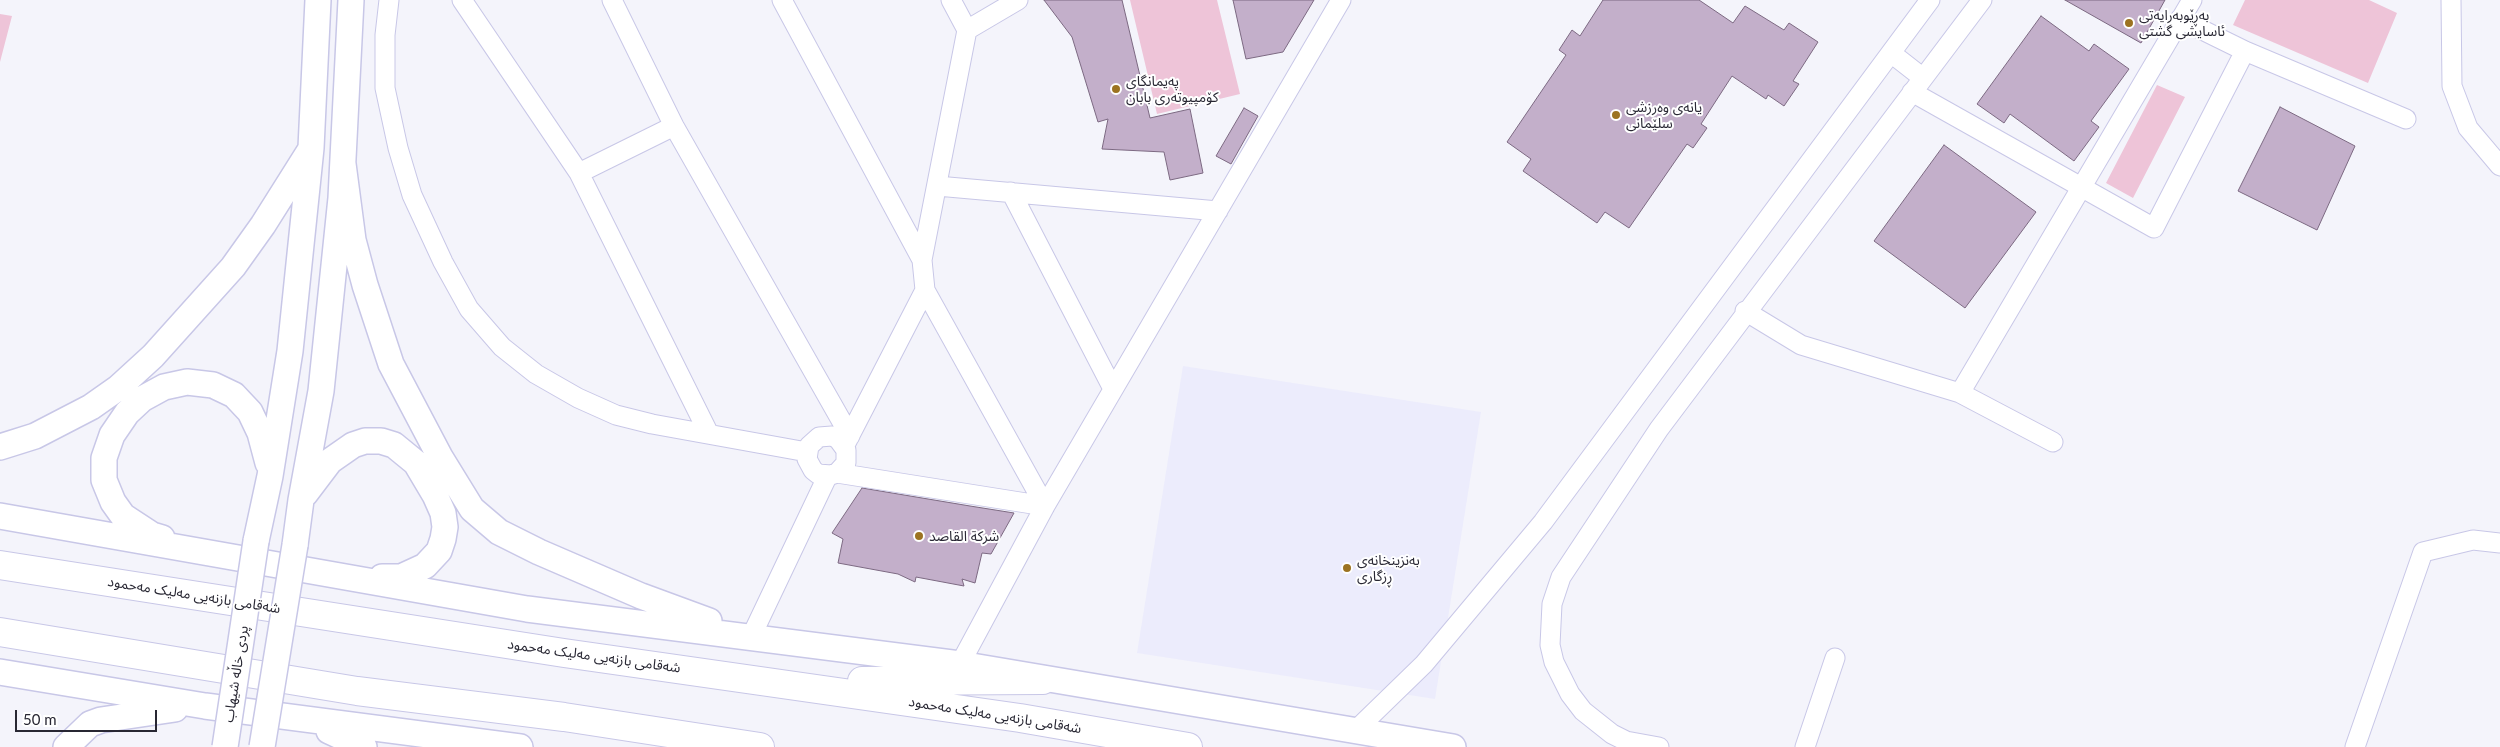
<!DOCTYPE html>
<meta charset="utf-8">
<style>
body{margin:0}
#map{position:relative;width:2500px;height:747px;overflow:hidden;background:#f4f4fb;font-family:Lato,sans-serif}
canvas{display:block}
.scale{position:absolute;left:15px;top:710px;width:142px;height:22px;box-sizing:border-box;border:2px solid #282733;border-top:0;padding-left:6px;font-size:15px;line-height:18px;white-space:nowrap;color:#282733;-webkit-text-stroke:4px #fff;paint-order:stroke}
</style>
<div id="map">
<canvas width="2500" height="747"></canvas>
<div class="scale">50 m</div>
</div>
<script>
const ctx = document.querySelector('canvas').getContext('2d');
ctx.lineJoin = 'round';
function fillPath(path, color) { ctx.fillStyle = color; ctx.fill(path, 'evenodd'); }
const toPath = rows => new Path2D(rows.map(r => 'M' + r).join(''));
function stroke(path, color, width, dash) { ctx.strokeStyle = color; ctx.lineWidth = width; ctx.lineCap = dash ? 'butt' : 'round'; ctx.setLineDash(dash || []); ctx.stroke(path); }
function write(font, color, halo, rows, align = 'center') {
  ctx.font = font + ' Lato,"Noto Sans Arabic",sans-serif'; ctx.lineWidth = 4; ctx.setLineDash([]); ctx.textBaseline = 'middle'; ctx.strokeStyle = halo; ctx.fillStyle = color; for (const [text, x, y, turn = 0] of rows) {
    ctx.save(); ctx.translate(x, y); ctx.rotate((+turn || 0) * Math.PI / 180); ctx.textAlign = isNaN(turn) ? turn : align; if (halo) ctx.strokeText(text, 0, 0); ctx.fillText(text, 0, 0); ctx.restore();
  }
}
fillPath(toPath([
 [1183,366,1481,412,1435,699,1137,653]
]), '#ececfc');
fillPath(toPath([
 [1130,0,1217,0,1240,94,1157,114],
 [2245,0,2369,0,2397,13,2368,83,2233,25],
 [0,14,12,16,0,62],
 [2157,85,2185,97,2133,198,2106,183]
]), '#eec4d8');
const building = toPath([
 [1044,0,1122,0,1150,118,1190,109,1203,173,1170,180,1164,152,1102,149,1108,119,1098,122,1072,37,1044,0],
 [1233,0,1314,0,1283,52,1246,59,1233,0],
 [1603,0,1699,0,1733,23,1745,6,1784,30,1789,23,1818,42,1793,81,1799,84,1784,106,1768,95,1766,99,1732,76,1701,124,1707,128,1693,148,1687,144,1629,228,1605,212,1597,223,1523,171,1531,159,1507,142,1566,55,1559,50,1572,30,1580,36,1603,0],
 [2065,0,2165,0,2141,43,2065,0],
 [2041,16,2089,51,2094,44,2129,69,2091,121,2099,127,2074,161,2010,114,2004,123,1977,104,2041,16],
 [2280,107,2355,146,2317,230,2238,191,2280,107],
 [1244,108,1258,116,1231,164,1216,156,1244,108],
 [1944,145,2036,212,1965,308,1874,241,1944,145],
 [862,488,970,506,1014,513,991,554,982,553,975,583,962,579,964,586,916,577,915,582,898,574,838,563,843,539,832,533,862,488]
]);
fillPath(building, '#c3afca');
stroke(building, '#7c6982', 1);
const minor = toPath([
 [389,0,385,35,385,88,398,148,412,195,443,262,469,309,502,347,536,374,578,398,616,415,652,424,807,452],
 [462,0,579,173,709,434],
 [612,0,674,126,850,436],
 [782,0,922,260],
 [2451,0,2452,86,2468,128,2500,166],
 [2180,19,2245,51,2406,119],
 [967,30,1018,0],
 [1891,53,1923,78],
 [1912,92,2154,228,2245,51],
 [579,173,674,126],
 [937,186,1218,211],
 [1011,192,1113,389],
 [925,290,1045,506],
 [1745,311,1801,345,1960,393,2053,442],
 [1960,393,2192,0],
 [846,443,925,290,922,260,967,30,951,0],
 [837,473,846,463,846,450,838,439,832,436,819,437,809,446,807,459,813,470,818,474,831,475,837,473,1045,506],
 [751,637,828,475],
 [960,664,1045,506,1341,0],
 [1355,731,1424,664,1543,522,1930,0],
 [1659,747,1626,741,1612,734,1583,711,1570,694,1554,662,1550,645,1552,604,1561,577,1659,429,1982,0],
 [1805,747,1835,658],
 [2355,747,2423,552,2473,540,2500,543]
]);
const major = toPath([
 [343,164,353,240,365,285,391,364,440,457,472,509,499,532,539,552,641,596,709,621],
 [0,447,35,436,91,407,118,388,153,356,233,267,263,225,309,152],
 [305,494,330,461,353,445,365,441,381,441,394,445,416,463,435,495,443,513,445,527,443,539,439,551,425,566,401,577,382,577],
 [0,516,527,609,960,664,1453,747],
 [162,538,152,535,123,516,113,502,104,480,104,458,112,435,127,413,142,399,164,387,187,382,213,385,234,395,250,412,260,433,268,463],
 [256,541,270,476,290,351,311,148,318,0],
 [295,545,301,500,321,391,341,198,351,0],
 [0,672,205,706,520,747],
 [329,731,364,747],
 [66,747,90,724,101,720,175,709]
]);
const highway = toPath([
 [0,565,564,653,1020,718,1188,747],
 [0,632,357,691,564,717,760,747],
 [862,681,1043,680]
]);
stroke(minor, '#c8c7e7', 21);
stroke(major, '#c8c7e7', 28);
stroke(highway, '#c8c7e7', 30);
stroke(minor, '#fff', 19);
stroke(major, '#fff', 25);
stroke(highway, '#fff', 28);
const majorBridge = toPath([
 [225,747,256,541],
 [262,747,295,545]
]);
stroke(majorBridge, '#c8c7e7', 28, []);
stroke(majorBridge, '#fff', 25);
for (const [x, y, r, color] of [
 [2129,23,5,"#9c7321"],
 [1116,89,5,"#9c7321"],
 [1616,115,5,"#9c7321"],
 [919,536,5,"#9c7321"],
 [1347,568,5,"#9c7321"]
]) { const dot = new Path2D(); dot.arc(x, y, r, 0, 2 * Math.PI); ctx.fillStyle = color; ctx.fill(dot); stroke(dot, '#fff', 2); }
write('14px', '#282733', '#fff', [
 ["بەڕێوبەرایەتی",2139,15],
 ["ئاسایشی گشتی",2139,31],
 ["پەیمانگای",1126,81],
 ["کۆمپیوتەری بابان",1126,97],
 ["یانەی وەرزشی",1626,107],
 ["سلێمانی",1626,123],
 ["شركة القاصد",929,536],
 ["بەنزینخانەی",1357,560],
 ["ڕزگاری",1357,576]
], 'left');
write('14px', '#282733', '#fff', [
 ["شەقامی بازنەیی مەلیک مەحمود",194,595,9],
 ["شەقامی بازنەیی مەلیک مەحمود",594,656,8],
 ["پردی خاڵە شیهاب",236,674,-81],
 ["شەقامی بازنەیی مەلیک مەحمود",995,715,9]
]);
</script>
